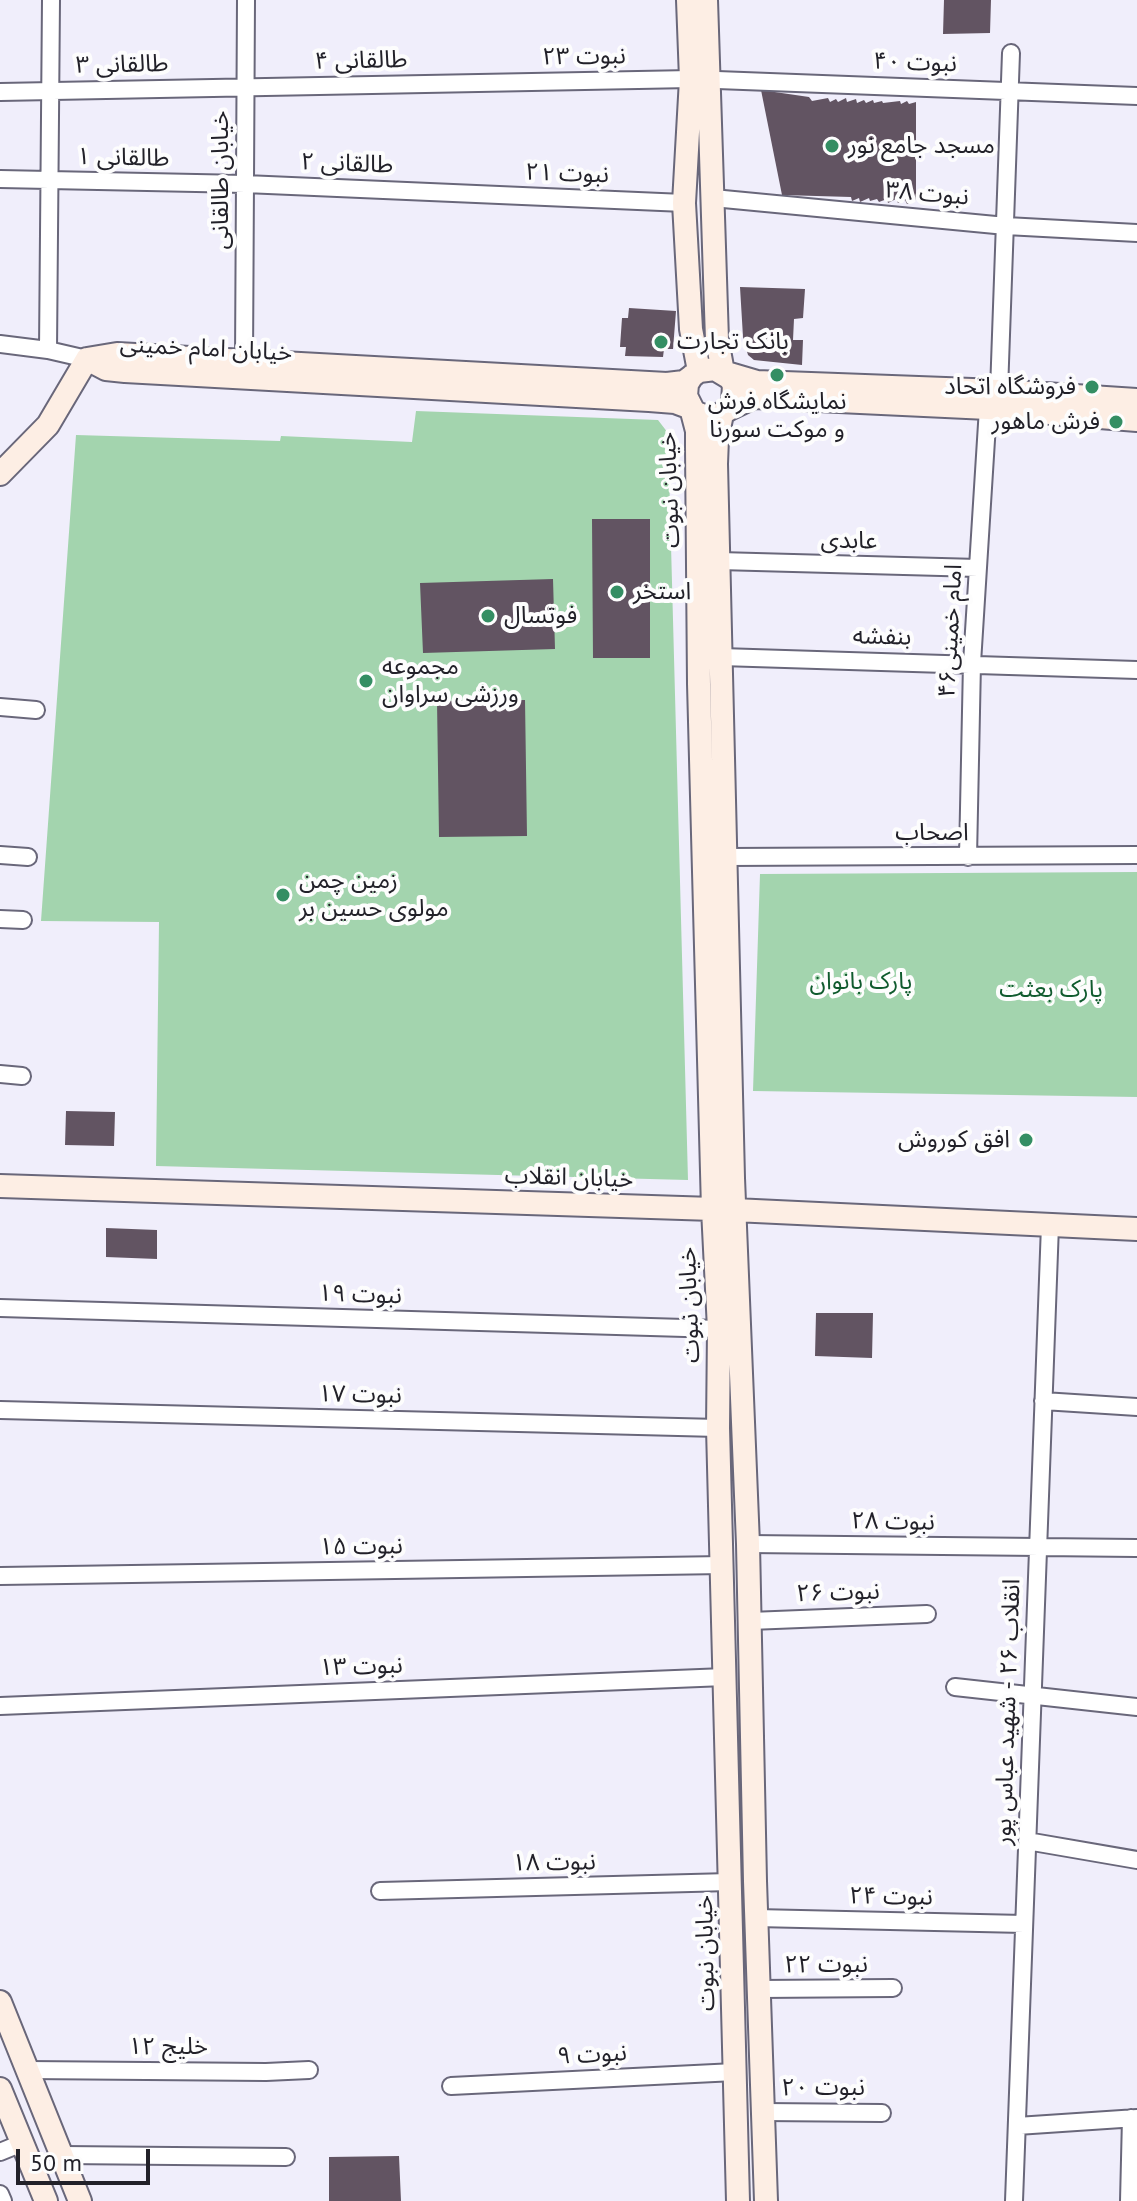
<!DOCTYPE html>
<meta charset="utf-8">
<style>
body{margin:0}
#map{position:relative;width:1137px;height:2201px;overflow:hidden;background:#f0eefb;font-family:"PT Sans",sans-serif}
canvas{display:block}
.scale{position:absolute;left:16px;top:2149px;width:134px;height:36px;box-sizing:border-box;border:4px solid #222129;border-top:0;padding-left:10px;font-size:24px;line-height:28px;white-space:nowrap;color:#222129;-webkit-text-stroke:6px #fdfdfd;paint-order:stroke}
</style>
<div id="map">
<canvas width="1137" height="2201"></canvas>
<div class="scale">50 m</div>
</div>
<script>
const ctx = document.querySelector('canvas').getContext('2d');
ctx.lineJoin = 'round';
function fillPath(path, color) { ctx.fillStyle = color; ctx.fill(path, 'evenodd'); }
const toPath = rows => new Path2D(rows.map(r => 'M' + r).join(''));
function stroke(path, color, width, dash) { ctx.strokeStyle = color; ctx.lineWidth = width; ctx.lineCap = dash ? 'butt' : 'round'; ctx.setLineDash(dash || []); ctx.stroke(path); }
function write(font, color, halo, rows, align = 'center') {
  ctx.font = font + ' "PT Sans","Noto Sans Arabic",sans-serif'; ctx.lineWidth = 8; ctx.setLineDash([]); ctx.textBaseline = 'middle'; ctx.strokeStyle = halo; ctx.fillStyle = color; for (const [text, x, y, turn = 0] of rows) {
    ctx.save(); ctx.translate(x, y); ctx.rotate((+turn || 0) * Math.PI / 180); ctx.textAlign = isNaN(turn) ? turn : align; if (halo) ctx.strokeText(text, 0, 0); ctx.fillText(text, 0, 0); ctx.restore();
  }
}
fillPath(toPath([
 [416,411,658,420,668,433,688,1180,156,1166,159,922,41,921,76,435,280,441,281,436,412,442],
 [1137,872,1137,1097,753,1091,760,874]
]), '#a3d4ae');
fillPath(toPath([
 [944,0,991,0,990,33,943,34],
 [761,90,809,97,812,101,828,98,830,102,836,99,838,102,846,98,847,102,856,99,857,103,864,100,866,103,873,100,874,103,882,101,883,103,900,101,901,104,907,101,909,104,916,102,916,200,907,204,905,200,898,203,896,199,888,203,887,199,879,202,877,199,870,201,869,198,860,202,859,198,852,201,851,197,782,195],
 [740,287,805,289,803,318,794,319,793,340,803,340,802,365,754,360,748,355,743,337],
 [629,308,676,311,673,349,664,349,663,357,625,356,626,347,620,347,622,318,628,318],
 [592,519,650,519,650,658,593,658],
 [553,579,555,649,423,653,420,583],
 [525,700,527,836,439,837,437,701],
 [66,1111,115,1112,114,1146,65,1145],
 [106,1228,157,1230,157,1259,106,1257],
 [816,1313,873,1313,872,1358,815,1356],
 [399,2156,401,2201,329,2201,329,2157]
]), '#625462');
const street = toPath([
 [0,92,691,79,1137,96],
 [0,179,245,184,684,203],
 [713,198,1006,226,1137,233],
 [0,344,48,350,87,359],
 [48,350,51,0],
 [244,361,246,0],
 [999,391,1011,53],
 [719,561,978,568],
 [721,657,1137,670],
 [0,707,36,710],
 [0,855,28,857],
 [726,857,1137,855],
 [968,857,972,663,988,408],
 [0,919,23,920],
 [0,1074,22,1076],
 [0,1308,719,1329],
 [1043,1401,1137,1407],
 [0,1410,718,1428],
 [748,1544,1137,1548],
 [0,1576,724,1565],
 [750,1621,927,1614],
 [955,1687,1137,1707],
 [0,1706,725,1677],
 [1027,1841,1137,1860],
 [380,1891,730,1882],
 [756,1918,1024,1924],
 [759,1989,893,1988],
 [27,2070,266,2072,309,2070],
 [451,2086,735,2072],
 [763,2112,882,2113],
 [1017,2126,1137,2118],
 [0,2152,22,2143],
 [62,2155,286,2157],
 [0,2194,3,2201],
 [1014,2201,1050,1225],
 [1129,2201,1131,2118]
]);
const secondary = toPath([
 [688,0,691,79,684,203,691,329,699,371],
 [706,0,717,340,723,372,757,382,999,391,1137,400],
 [87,359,106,369,125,371,649,400,675,402,691,408,697,431,697,447,699,684,713,1209,719,1329,718,1428,738,2201],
 [87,359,117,354,667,384,684,382,699,371,715,369,730,378,734,385,733,402,729,409,714,418,706,417,694,412,686,396,687,384,692,376],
 [729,409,754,397,988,408,1137,420],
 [722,414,717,438,716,464,733,1178,748,1544,755,1881,766,2201],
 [0,474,48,425,87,359],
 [0,1186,713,1209,1137,1229],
 [0,2002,80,2201],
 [0,2089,46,2201]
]);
stroke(street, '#69677a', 20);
stroke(secondary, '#69677a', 26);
stroke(street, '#fff', 16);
stroke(secondary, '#fdeee4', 22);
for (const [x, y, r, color] of [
 [832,146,8,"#348e63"],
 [661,342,8,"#348e63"],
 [777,375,8,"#348e63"],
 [1092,387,8,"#348e63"],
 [1116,422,8,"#348e63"],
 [617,592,8,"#348e63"],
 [488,616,8,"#348e63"],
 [366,681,8,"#348e63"],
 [283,895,8,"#348e63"],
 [1026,1140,8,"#348e63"]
]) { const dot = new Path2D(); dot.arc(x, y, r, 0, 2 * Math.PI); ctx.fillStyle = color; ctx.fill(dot); stroke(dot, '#fdfdfd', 3); }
write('24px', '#222129', '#fdfdfd', [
 ["نبوت ۲۳",584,57,-1],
 ["طالقانی ۴",361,61,-1],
 ["نبوت ۴۰",915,63,2],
 ["طالقانی ۳",122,65,-1],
 ["طالقانی ۱",123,158,1],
 ["طالقانی ۲",347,164,2],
 ["نبوت ۲۱",567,174,2],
 ["خیابان طالقانی",221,180,-90],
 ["نبوت ۳۸",927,194,5],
 ["خیابان امام خمینی",206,349,3],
 ["خیابان نبوت",670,490,-92],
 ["عابدی",849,541,1],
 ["امام خمینی۴۶",951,631,-87],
 ["بنفشه",882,637,1],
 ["اصحاب",932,833],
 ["خیابان انقلاب",569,1178,2],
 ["نبوت ۱۹",360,1295,2],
 ["خیابان نبوت",690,1305,-92],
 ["نبوت ۱۷",360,1395,1],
 ["نبوت ۲۸",893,1522,1],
 ["نبوت ۱۵",361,1547,-1],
 ["نبوت ۲۶",838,1593,-2],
 ["نبوت ۱۳",361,1667,-2],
 ["انقلاب ۲۶ - شهید عباس پور",1008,1712,-88],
 ["نبوت ۱۸",554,1863,-1],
 ["نبوت ۲۴",891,1897,1],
 ["خیابان نبوت",706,1953,-91],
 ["نبوت ۲۲",826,1965],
 ["خلیج ۱۲",168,2047],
 ["نبوت ۹",592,2055,-3],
 ["نبوت ۲۰",823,2088]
]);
write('24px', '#222129', '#fdfdfd', [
 ["مسجد جامع نور",848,146],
 ["بانک تجارت",677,342],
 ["فروشگاه اتحاد",1076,387,"right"],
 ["نمایشگاه فرش",777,402,"center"],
 ["و موکت سورنا",777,430,"center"],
 ["فرش ماهور",1100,422,"right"],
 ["استخر",633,592],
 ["فوتسال",504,616],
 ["مجموعه",382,667],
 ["ورزشی سراوان",382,695],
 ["زمین چمن",299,881],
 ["مولوی حسین بر",299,909],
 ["افق کوروش",1010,1140,"right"]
], 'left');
write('24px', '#105b2e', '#fdfdfd', [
 ["پارک بانوان",861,982],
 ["پارک بعثت",1051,990]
]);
</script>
